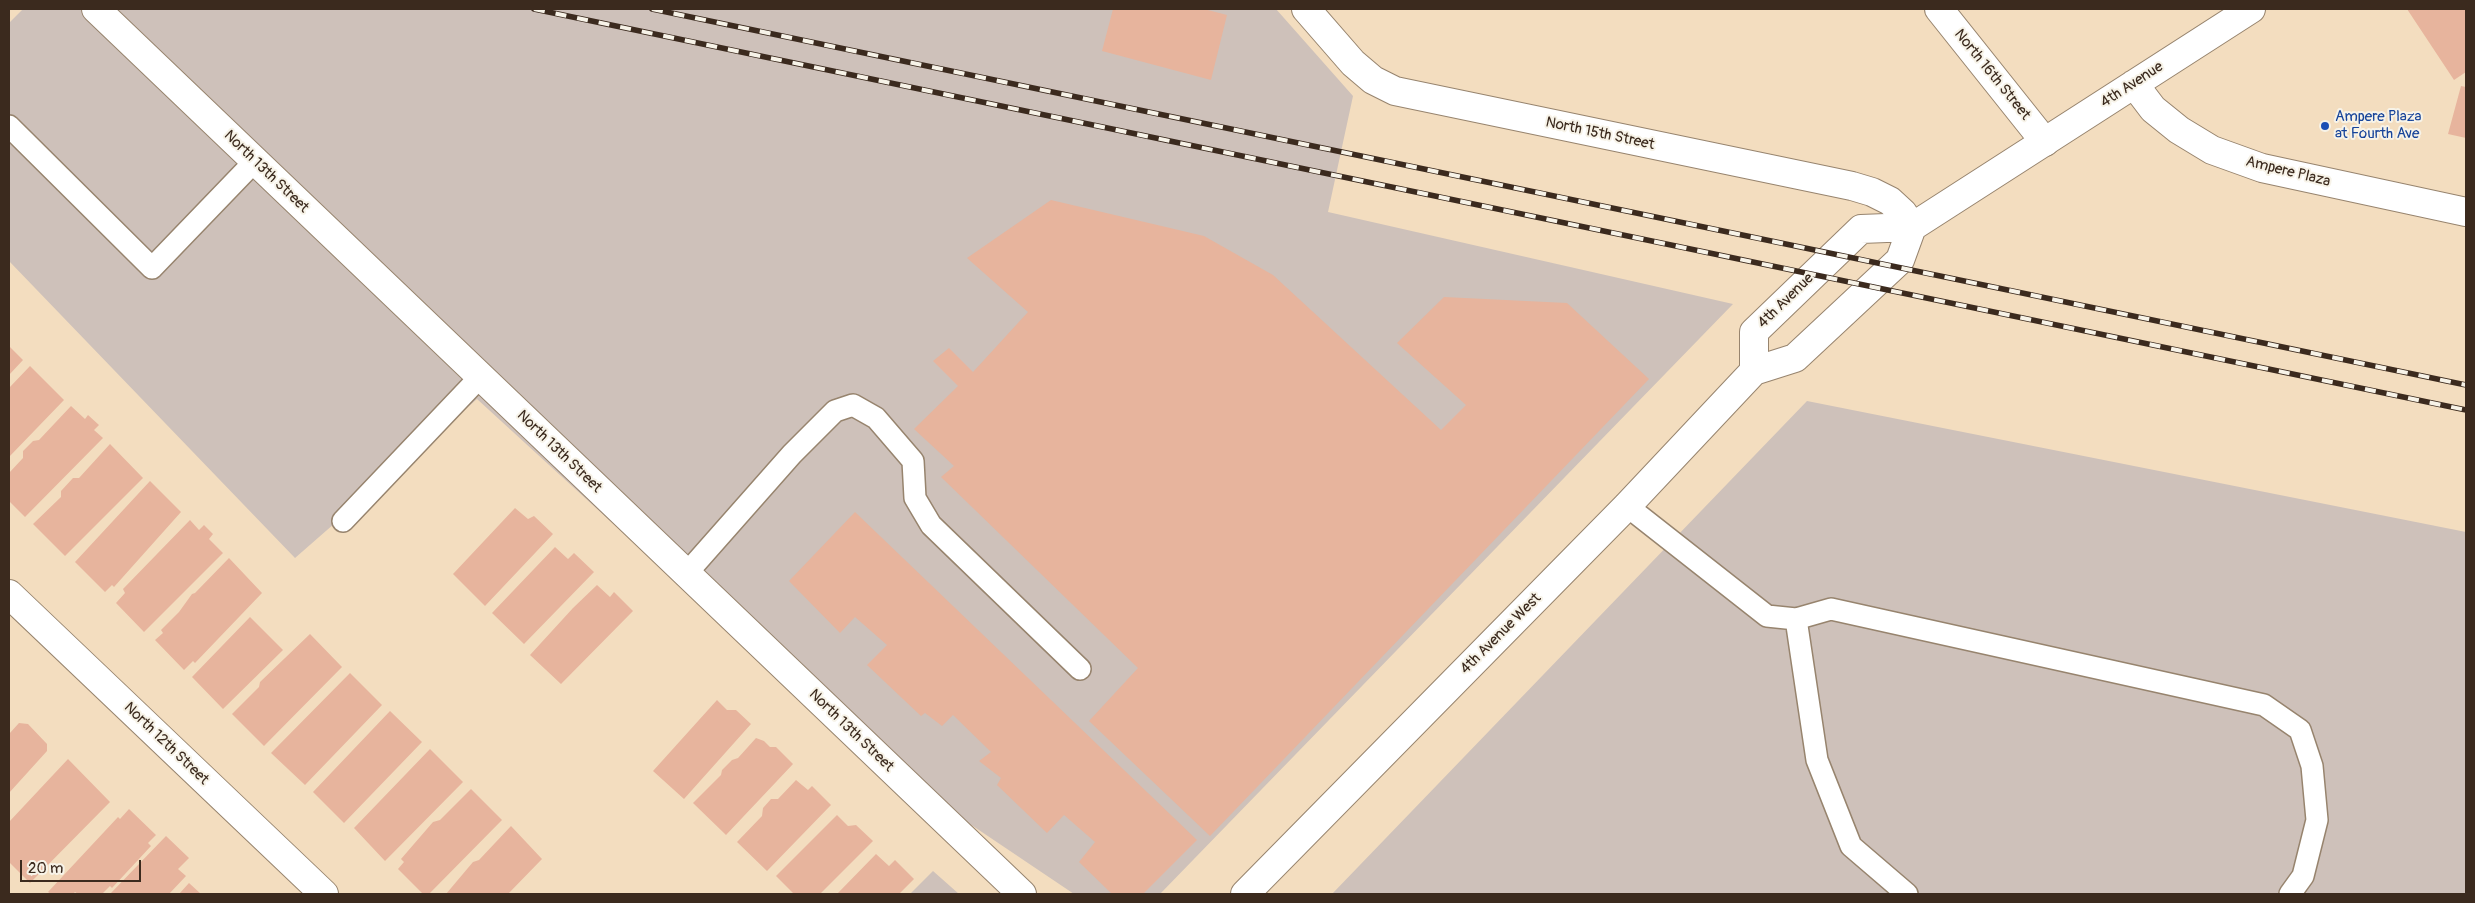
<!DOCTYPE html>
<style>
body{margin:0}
#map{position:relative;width:2475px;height:903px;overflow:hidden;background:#f3ddbf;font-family:Pangolin,sans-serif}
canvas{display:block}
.frame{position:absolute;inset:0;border:10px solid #3b2a1e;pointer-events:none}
.scale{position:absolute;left:20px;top:860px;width:121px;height:22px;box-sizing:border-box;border:2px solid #3b2a1e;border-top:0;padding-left:6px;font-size:15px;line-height:18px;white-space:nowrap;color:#3b2a1e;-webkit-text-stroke:4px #f7f3e8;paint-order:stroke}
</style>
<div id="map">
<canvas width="2475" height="903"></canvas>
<div class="frame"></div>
<div class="scale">20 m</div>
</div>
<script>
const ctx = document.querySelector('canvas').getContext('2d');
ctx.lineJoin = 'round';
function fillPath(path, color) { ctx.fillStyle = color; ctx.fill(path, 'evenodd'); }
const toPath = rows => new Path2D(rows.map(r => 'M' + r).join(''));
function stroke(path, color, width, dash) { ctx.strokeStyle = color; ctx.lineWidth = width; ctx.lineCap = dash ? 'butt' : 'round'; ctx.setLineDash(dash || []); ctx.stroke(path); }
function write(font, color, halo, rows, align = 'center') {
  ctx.font = font + ' Pangolin,sans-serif'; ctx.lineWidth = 4; ctx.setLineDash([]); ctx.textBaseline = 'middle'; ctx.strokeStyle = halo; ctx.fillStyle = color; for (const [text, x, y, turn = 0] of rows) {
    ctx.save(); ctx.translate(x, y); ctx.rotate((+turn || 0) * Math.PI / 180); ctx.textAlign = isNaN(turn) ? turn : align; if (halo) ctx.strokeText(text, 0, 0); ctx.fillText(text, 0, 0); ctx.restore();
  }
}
fillPath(toPath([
 [23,9,1276,9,1353,96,1328,212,1733,304,1160,894,1074,894,967,822,620,530,477,399,295,558,9,261,9,23],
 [1807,401,2466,532,2466,894,1332,894],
 [933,871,959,894,910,894]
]), '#cec1ba');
fillPath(toPath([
 [1113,9,1204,9,1227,15,1211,80,1102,51],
 [2407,9,2466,9,2466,72,2454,80],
 [2461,86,2466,87,2466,138,2448,134],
 [1051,200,1204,236,1273,275,1441,430,1466,405,1397,343,1444,297,1567,303,1649,379,1210,836,1089,721,1138,668,941,477,954,466,914,429,958,386,933,361,949,348,973,372,1028,312,967,258],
 [9,346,23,360,9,375],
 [30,366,64,400,9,457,9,388],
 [71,406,85,419,88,415,99,425,94,430,103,438,25,517,9,501,9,473,23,458,23,451,33,441,39,440],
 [110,444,143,478,65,556,33,524,61,497,61,491,73,478,79,478],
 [150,481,181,512,114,587,112,585,105,592,75,562],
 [515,508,528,519,534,516,553,534,485,606,453,574],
 [855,512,1197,840,1143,894,1112,894,1079,862,1095,842,1064,815,1047,833,997,785,1001,778,979,761,991,752,953,715,942,726,925,713,921,716,867,665,887,645,855,617,840,633,789,581],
 [190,520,199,530,204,525,213,534,209,539,223,553,144,632,116,603,125,593,123,589],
 [555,547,568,559,574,553,594,572,524,644,492,613],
 [229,558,262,593,195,663,193,661,184,670,155,640,163,633,161,630,179,612,192,594,195,593],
 [597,585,610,597,614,592,633,611,561,684,530,655,573,608],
 [250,617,283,650,223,709,192,677],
 [310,634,342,667,264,746,232,714,259,687,260,682],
 [350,673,382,705,305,785,271,753],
 [717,700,727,710,736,710,751,724,684,799,653,771],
 [390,711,422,742,344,823,313,792],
 [19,723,28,724,47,744,47,751,9,793,9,734],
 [756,738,764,741,770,747,776,747,793,764,726,835,693,803,721,775,722,770,732,760,738,758],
 [430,749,463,782,385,861,354,828],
 [68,759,110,802,30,883,9,862,9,822],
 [796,780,808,790,812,786,831,805,767,871,737,842,762,816,763,808,771,799,778,799],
 [471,789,502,820,429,894,423,894,398,869,404,862,401,859,433,822,440,820],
 [129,809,156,835,148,843,151,846,112,888,110,886,102,894,78,894,75,892,73,894,51,894,48,892,118,817,120,819],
 [837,815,848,826,856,825,873,841,820,894,794,894,776,876],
 [511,826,542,859,508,894,446,894,473,862,479,860],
 [166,836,189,858,178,869,186,876,169,894,110,894],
 [876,854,889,866,895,860,914,879,899,894,837,894],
 [189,883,201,894,179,894]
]), '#e7b49d');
const service = toPath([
 [9,126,152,268,255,161],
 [1627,506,1767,616,1796,619,1831,609,2264,705,2300,730,2312,766,2317,820,2303,876,2290,894],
 [343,521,480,377],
 [686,574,792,454,835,411,853,405,876,418,913,461,915,498,931,525,1080,669],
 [1796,619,1817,760,1851,846,1907,894]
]);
const minor = toPath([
 [96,9,1022,894],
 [1306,9,1353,63,1373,80,1395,91,1852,186,1872,192,1890,201,1903,213,1912,227],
 [1939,9,2045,142],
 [9,594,324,894]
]);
const tertiary = toPath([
 [2134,84,2153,109,2179,130,2212,150,2262,168,2466,212],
 [1754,371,1754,332,1861,229,1912,227,2251,9],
 [1245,894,1627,506,1754,371,1795,358,1900,260,1912,227]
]);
stroke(service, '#97846e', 24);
stroke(minor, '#97846e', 30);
stroke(tertiary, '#97846e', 30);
stroke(service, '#fff', 21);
stroke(minor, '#fff', 28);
stroke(tertiary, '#fff', 28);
const rail = toPath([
 [534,9,2466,410],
 [652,9,2466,385]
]);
stroke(rail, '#3b2a1e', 5.5);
stroke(rail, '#f7f3e8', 4, [11]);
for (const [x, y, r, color] of [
 [2325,126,5,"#1a4fb4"]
]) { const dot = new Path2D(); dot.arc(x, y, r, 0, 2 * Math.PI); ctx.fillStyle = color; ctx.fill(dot); stroke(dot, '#f7f3e8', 2); }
write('15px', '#3b2a1e', '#f7f3e8', [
 ["North 16th Street",1992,75,51],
 ["4th Avenue",2132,85,-33],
 ["North 15th Street",1600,134,12],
 ["North 13th Street",266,172,44],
 ["Ampere Plaza",2288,172,14],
 ["4th Avenue",1786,301,-44],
 ["North 13th Street",559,452,44],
 ["4th Avenue West",1501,634,-45],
 ["North 13th Street",851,731,44],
 ["North 12th Street",166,744,44]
]);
write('15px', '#164399', '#f7f3e8', [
 ["Ampere Plaza",2335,117],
 ["at Fourth Ave",2335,134]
], 'left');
</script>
